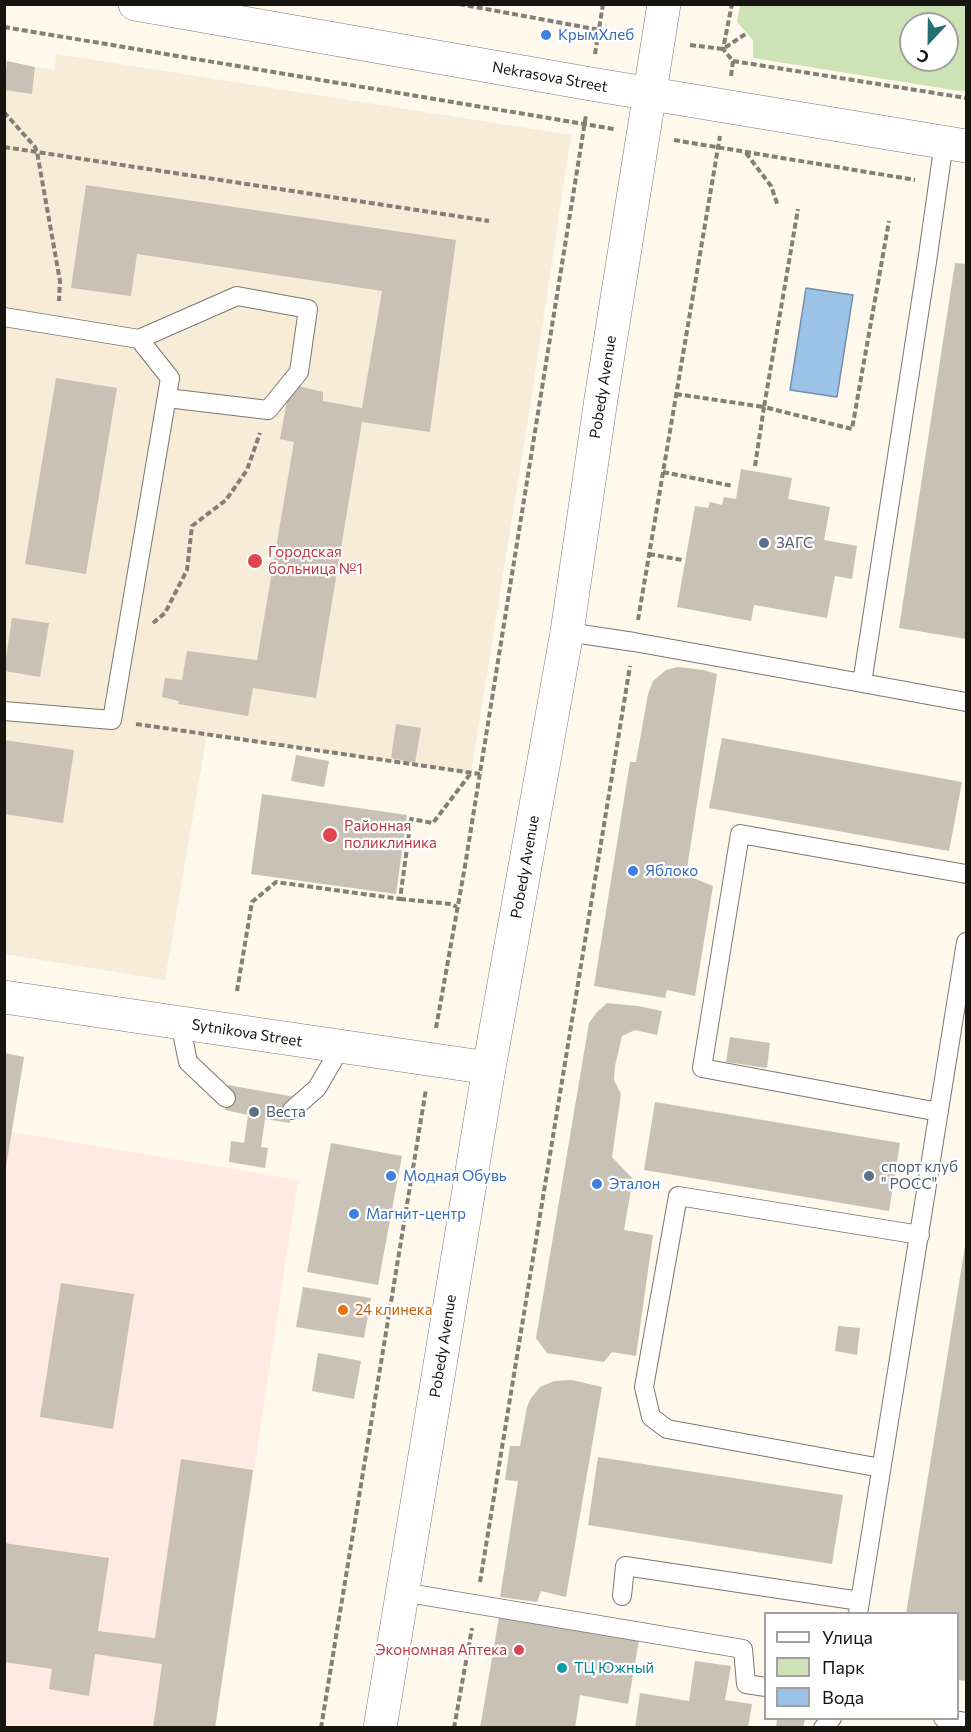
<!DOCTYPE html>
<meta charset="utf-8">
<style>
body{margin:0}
#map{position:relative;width:971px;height:1732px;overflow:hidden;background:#fef8ed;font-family:Commissioner,sans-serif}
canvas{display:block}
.frame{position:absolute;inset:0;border:6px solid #171510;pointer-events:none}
.legend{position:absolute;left:764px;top:1612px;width:195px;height:108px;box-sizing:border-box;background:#fff;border:2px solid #a2a19f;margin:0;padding:8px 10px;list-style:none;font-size:18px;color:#171510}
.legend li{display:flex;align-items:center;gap:12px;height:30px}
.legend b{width:30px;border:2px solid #a2a19f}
.north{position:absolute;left:899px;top:12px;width:60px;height:60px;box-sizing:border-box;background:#fff;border:2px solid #a2a19f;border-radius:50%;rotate:202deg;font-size:16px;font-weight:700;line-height:24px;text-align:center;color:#171510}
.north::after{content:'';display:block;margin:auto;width:21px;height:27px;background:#236e75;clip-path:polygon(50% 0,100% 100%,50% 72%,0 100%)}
</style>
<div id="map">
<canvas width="971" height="1732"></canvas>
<div class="frame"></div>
<ul class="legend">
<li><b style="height:8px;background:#fff"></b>Улица</li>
<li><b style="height:16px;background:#cde2b5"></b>Парк</li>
<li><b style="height:16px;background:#9cc2e8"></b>Вода</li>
</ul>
<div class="north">С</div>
</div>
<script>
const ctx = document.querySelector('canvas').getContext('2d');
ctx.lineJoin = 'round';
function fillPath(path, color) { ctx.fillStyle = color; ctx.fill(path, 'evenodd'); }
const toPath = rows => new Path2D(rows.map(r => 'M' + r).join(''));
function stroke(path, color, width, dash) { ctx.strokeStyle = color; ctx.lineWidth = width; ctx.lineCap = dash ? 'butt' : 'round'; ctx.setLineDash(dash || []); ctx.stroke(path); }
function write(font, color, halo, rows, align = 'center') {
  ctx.font = font + ' Commissioner,sans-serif'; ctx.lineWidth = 4.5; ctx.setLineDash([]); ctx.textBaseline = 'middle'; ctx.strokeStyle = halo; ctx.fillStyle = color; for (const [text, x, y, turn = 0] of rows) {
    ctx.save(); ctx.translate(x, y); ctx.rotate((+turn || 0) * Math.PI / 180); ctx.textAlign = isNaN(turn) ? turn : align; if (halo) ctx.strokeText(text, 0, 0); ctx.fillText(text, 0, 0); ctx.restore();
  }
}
fillPath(toPath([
 [56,54,571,135,533,388,471,773,207,734,165,980,5,954,4,90,32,94,35,67,55,70]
]), '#f7ecd7');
fillPath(toPath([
 [11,1132,298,1180,215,1727,5,1728,4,1174]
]), '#feeae3');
fillPath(toPath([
 [740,5,966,5,966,92,753,58,753,40,737,22],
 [911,24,947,24,947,60,911,60]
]), '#cde2b5');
const water = toPath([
 [806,288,853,295,837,397,790,390,806,288]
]);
fillPath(water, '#9cc2e8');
stroke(water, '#748ea7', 1.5);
fillPath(toPath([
 [7,61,35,67,32,94,4,90],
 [86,185,456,240,430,432,362,422,316,698,253,688,248,716,178,704,179,701,162,697,165,678,182,680,187,651,257,660,294,442,280,439,290,384,323,392,323,401,362,408,382,291,137,254,131,296,71,288],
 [955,263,966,264,966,639,899,628],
 [56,378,117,388,86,574,25,564],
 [741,469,792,478,788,499,830,507,824,540,857,546,852,579,835,576,827,618,754,605,751,621,677,607,695,506,708,508,710,502,722,505,724,497,736,499],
 [12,618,49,623,40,677,4,671],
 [678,667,703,670,717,674,686,875,713,886,695,996,667,990,665,998,594,986,630,762,636,762,648,694,653,681,666,670],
 [396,724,421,728,415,763,391,758],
 [722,738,962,782,949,851,709,808],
 [4,740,74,750,63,823,4,814],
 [296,755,329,761,324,787,291,781],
 [262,794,407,815,396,894,251,874],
 [607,1003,638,1006,662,1011,657,1035,635,1030,622,1036,615,1066,614,1080,621,1094,612,1157,633,1179,624,1230,653,1235,636,1356,612,1352,604,1362,547,1353,536,1338,589,1023,597,1012],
 [730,1037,770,1043,767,1068,726,1062],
 [4,1053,24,1057,6,1167,4,1167],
 [228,1085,295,1097,290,1123,265,1119,261,1147,268,1148,265,1168,229,1162,231,1141,244,1143,248,1115,225,1110],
 [655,1102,900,1143,889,1211,644,1170],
 [331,1143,402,1156,378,1285,307,1272],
 [965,1246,966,1246,966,1681,958,1680,958,1614,906,1614],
 [61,1283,134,1294,113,1429,40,1417],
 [303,1287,371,1298,364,1338,296,1327],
 [838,1326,860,1328,857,1355,835,1351],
 [318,1353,361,1361,354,1399,312,1391],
 [572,1380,602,1387,566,1597,541,1591,537,1602,500,1597,518,1481,505,1480,510,1446,520,1446,527,1407,531,1398,540,1387,554,1381],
 [598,1457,843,1495,832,1564,588,1525],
 [181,1459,253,1470,215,1728,153,1728,162,1664,95,1654,89,1696,49,1689,52,1669,4,1662,4,1543,109,1558,98,1631,155,1638],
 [499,1617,639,1640,628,1704,580,1695,575,1728,480,1728],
 [695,1661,731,1666,725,1700,752,1704,748,1728,635,1728,640,1693,689,1701],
 [777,1719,805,1719,803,1728,776,1728]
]), '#c9c1b5');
const lane = toPath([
 [4,317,139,339,170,378,112,720,4,711],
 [139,339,237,296,308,309,299,372,268,410,167,398],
 [567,632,634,642,862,683,927,262,944,142],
 [862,683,966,702],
 [180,1023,188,1062,226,1098],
 [292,1110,317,1088,341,1047],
 [939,1112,702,1068,740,834,966,874],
 [881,1468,667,1429,651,1417,644,1387,678,1196,920,1235],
 [402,1592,743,1649,746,1684,766,1687],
 [622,1596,625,1566,860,1601],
 [858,1614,966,942],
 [943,1718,966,1722],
 [823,1728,832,1718]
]);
const street = toPath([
 [135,4,591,84,966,146],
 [4,997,489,1068]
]);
const secondary = toPath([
 [380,1728,489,1068,567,632,601,399,664,4]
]);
stroke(lane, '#7e776b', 20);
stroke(street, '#7e776b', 34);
stroke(secondary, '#7e776b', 34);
stroke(toPath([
 [459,4,627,35],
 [4,27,614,129],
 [690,45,723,49,747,33],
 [595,54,603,4],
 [733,61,966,98],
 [731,76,733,61,723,49,732,4],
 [4,112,35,147,37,152,60,281,59,301],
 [674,140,915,180],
 [4,147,489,221],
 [746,153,771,186,778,206],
 [676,394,764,407,798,209],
 [755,466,764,407,852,429,889,221],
 [663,472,733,486],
 [649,554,682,560],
 [638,620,720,136],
 [153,623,165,613,187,570,192,526,226,500,247,470,260,433],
 [136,724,480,774],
 [400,899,451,904,457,907],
 [237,991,252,902,276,882,400,899,411,819,433,823,471,773],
 [436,1028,465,866,586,115],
 [480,1582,630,666],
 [321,1728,426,1089],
 [454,1728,472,1628]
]), '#837f77', 4, [6, 3]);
stroke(lane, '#fff', 18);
stroke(street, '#fff', 33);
stroke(secondary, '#fff', 33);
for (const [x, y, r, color] of [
 [546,35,6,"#3f7fe0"],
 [764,543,6,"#5c6f8a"],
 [255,561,8,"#e0444e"],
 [330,835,8,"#e0444e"],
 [633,871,6,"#3f7fe0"],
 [254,1112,6,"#5c6f8a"],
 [391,1176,6,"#3f7fe0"],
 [869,1176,6,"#5c6f8a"],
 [597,1184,6,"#3f7fe0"],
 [354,1214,6,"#3f7fe0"],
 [343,1310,6,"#e8710a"],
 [519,1650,6,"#e0444e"],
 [562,1668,6,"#0f9aa8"]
]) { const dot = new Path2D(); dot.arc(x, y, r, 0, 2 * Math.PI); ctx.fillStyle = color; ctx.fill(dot); stroke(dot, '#fff', 2); }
write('15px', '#366cbe', '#fff', [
 ["KрымХлеб",558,35],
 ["Яблоко",645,871],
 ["Модная Обувь",403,1176],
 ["Эталон",609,1184],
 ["Магнит-центр",366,1214]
], 'left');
write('15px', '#171510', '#fff', [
 ["Nekrasova Street",550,77,10],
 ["Pobedy Avenue",603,387,-81],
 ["Pobedy Avenue",525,867,-80],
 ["Sytnikova Street",247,1033,9],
 ["Pobedy Avenue",443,1346,-81]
]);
write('15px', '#4e5e75', '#fff', [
 ["ЗАГС",776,543],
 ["Веста",266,1112],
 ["спорт клуб",881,1167],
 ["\" РОСС\"",881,1184]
], 'left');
write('15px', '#be3a42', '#fff', [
 ["Городская",268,552],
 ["больница №1",268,569],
 ["Районная",344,826],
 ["поликлиника",344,843],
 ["Экономная Аптека",507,1650,"right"]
], 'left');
write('15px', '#c56008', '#fff', [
 ["24 клинека",355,1310]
], 'left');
write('15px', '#0d838f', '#fff', [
 ["ТЦ Южный",574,1668]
], 'left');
</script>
